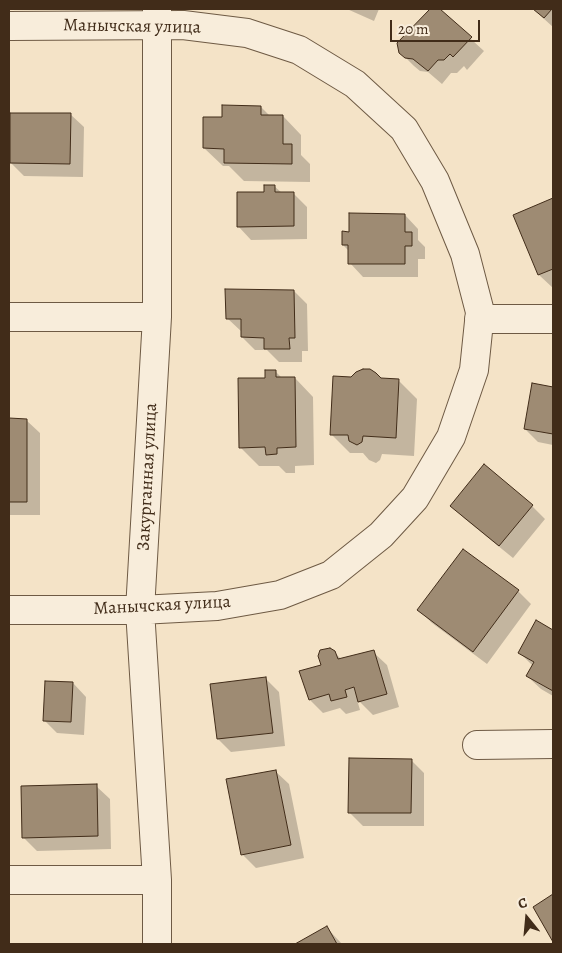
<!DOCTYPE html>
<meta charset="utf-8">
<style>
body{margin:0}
#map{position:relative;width:562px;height:953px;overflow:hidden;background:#f4e3c7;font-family:Alegreya,serif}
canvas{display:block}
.frame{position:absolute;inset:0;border:10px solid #412c19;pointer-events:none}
.north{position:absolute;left:502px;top:893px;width:50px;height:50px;-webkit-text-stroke:4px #f8eddb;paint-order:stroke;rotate:343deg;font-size:14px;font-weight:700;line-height:20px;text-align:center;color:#412c19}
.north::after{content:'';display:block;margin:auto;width:18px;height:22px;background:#412c19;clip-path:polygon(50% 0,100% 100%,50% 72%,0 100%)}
.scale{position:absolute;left:390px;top:20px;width:90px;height:22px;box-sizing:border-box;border:2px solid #412c19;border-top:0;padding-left:6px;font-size:15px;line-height:18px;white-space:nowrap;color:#412c19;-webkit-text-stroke:4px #f8eddb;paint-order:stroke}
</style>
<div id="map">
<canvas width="562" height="953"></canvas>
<div class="frame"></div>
<div class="north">С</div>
<div class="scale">20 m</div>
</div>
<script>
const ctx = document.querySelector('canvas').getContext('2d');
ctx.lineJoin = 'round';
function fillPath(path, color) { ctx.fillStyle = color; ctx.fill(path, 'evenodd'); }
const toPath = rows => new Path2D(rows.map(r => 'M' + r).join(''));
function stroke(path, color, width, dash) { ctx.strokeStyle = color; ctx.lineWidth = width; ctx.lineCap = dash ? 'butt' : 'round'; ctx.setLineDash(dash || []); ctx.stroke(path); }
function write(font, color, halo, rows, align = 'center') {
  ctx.font = font + ' Alegreya,serif'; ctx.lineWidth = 4; ctx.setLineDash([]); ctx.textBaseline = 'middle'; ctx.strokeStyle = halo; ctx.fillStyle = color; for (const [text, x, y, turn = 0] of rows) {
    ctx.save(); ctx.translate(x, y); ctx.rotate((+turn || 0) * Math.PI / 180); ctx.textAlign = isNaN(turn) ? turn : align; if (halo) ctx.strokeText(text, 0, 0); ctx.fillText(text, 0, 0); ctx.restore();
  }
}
fillPath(toPath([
 [347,9,379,9,374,21],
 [431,9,438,9,484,51,467,70,464,66,457,73,451,73,442,84,428,72,420,71,414,66,400,52,398,44],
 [533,9,553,9,553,27],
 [261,107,270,116,283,116,301,135,301,155,310,164,310,182,244,181,229,166,223,166,204,148,224,118],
 [70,114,84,127,83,177,24,176,11,163],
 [274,186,282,193,293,193,307,207,307,239,251,240,238,226,265,193],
 [553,199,553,288,539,275,514,215],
 [405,215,418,229,418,240,425,247,425,259,418,259,418,277,363,277,350,263,350,252,343,245,350,233],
 [294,291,307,304,308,351,302,351,302,362,279,362,267,350,255,350,242,337,242,332,227,318],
 [276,372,282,378,295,378,313,397,314,465,295,466,295,473,286,473,279,466,259,466,241,448,266,379],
 [381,379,398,380,417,399,414,456,382,454,380,460,376,463,369,460,363,453,350,453,331,434],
 [533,384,553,388,553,445,538,442,525,429],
 [9,420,26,420,40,433,40,515,9,515],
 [452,506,532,506,545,519,513,558,465,519],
 [518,591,531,604,487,664,432,623,419,610],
 [537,622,553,631,553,696,541,689,527,676,533,666,520,653],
 [334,652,342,660,373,652,387,665,399,707,373,715,360,702,358,703,360,710,346,714,340,708,323,713,310,700,322,666],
 [265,678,279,692,285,746,231,752,218,739,211,685],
 [73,683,86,697,84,735,57,733,44,720],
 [411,760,424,773,424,826,363,826,349,812],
 [275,771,289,784,304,858,256,868,242,854],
 [96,786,110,799,111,849,37,851,23,837],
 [327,928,342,944,298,944]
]), '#0003');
const building = toPath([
 [430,9,440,9,472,37,453,57,450,54,444,60,438,60,428,71,413,59,405,58,399,53,397,43,430,9],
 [533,9,552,9,544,18,533,9],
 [222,105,261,106,261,115,283,115,283,144,292,144,292,164,224,163,224,149,203,148,203,117,222,117,222,105],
 [10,113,71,113,70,164,10,163,10,113],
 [264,185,275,185,275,192,294,192,294,226,237,227,237,192,264,192,264,185],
 [553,198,553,269,538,275,513,215,553,198],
 [349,213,405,214,405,232,412,232,412,246,405,246,405,264,348,264,348,245,342,245,342,231,349,232,349,213],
 [225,289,294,290,295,338,289,338,290,349,264,349,264,338,241,337,241,319,226,319,225,289],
 [363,369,370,369,376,373,381,378,399,379,396,438,363,436,362,442,357,445,349,441,348,435,330,435,333,376,351,377,356,372,363,369],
 [265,370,276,370,276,377,295,377,296,447,277,448,277,454,266,455,265,447,239,448,238,378,265,378,265,370],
 [532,383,553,387,553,434,524,429,532,383],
 [9,418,27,419,27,502,9,502,9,418],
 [484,464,533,505,499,546,450,506,484,464],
 [463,549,519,590,473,652,417,610,463,549],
 [536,620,553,630,553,691,526,676,534,662,518,653,536,620],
 [330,648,335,651,338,659,374,650,387,694,358,702,354,687,345,690,347,697,331,701,329,694,309,700,299,671,321,665,318,656,320,650,330,648],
 [266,677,273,733,217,739,210,684,266,677],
 [45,681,73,682,71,722,43,721,45,681],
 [349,758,412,759,411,813,348,813,349,758],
 [276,770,291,845,241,855,226,779,276,770],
 [97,784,98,836,22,838,21,786,97,784],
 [553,894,553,942,533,907,553,894],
 [327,926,337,944,295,944,327,926]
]);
fillPath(building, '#9e8b73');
stroke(building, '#412c19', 1);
const minor = toPath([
 [9,26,183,25,247,33,299,50,355,84,404,129,435,181,465,254,480,312,474,370,451,437,415,498,381,535,331,575,280,595,217,606,140,610,9,610],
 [9,317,157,317],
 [479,319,553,319],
 [477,745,553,744],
 [9,880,157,880],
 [157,944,157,880,140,610,157,317,157,9]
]);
stroke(minor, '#6e5a44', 30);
stroke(minor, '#f8eddb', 28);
write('18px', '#412c19', '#f8eddb', [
 ["Манычская улица",132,27,1],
 ["Закурганная улица",148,477,-87],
 ["Манычская улица",162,606,-3]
]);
</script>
